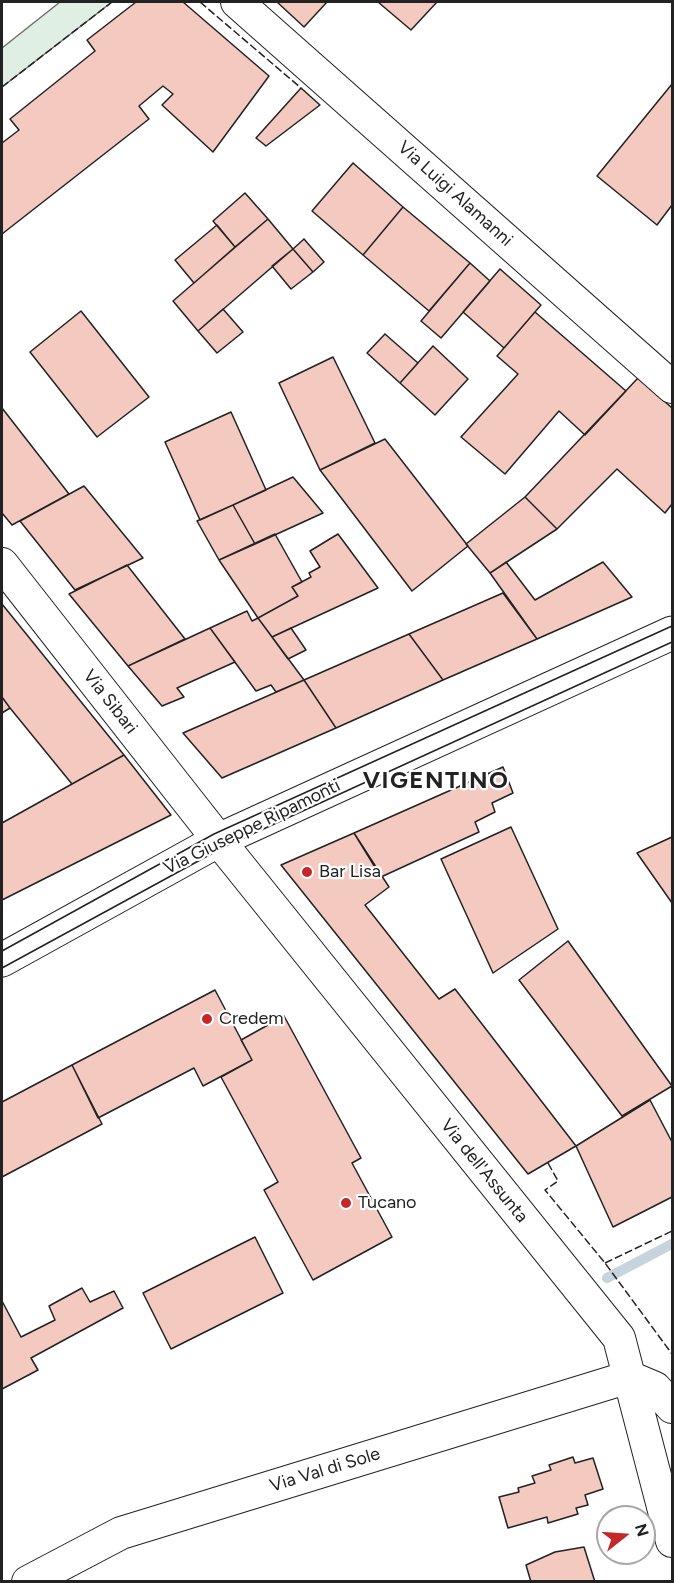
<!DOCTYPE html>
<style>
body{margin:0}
#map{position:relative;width:674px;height:1583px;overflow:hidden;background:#fff;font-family:Figtree,sans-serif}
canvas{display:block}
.frame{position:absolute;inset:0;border:3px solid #222;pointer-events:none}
.north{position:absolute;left:596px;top:1505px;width:60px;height:60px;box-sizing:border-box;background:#fff;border:2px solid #a7a7a7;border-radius:50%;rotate:73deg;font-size:16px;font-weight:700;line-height:24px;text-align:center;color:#222}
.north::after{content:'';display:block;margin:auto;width:21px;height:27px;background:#c62828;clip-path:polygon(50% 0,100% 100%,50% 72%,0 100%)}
</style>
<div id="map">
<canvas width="674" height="1583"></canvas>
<div class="frame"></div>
<div class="north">N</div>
</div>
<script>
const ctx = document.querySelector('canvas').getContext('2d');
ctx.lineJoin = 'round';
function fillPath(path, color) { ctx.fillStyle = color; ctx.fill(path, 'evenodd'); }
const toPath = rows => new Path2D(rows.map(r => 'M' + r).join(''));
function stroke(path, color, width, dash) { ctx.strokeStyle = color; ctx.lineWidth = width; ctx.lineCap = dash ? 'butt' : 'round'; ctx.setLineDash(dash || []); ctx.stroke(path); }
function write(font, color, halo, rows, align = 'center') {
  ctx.font = font + ' Figtree,sans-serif'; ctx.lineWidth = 4.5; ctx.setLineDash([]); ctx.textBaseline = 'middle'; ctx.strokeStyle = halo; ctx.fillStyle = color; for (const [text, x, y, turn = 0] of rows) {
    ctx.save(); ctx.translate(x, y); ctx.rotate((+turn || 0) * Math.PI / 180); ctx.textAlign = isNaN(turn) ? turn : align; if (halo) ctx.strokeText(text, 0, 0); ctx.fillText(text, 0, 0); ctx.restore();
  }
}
const green = toPath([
 [60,2,112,2,2,87,2,48,60,2]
]);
fillPath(green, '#e0efe3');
stroke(green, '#6f6f6f', 1.5);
stroke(toPath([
 [607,1278,672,1244]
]), '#c7d3dd', 10);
const building = toPath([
 [136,2,183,2,269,76,213,152,162,105,173,94,163,86,139,106,149,119,2,234,2,143,19,130,10,119,95,51,87,40,136,2],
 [277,2,327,2,304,27,277,2],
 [378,2,437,2,411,30,378,2],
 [672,84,672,205,657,225,597,176,672,84],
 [301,88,320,105,266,146,256,138,301,88],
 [353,163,403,207,363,255,312,211,353,163],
 [245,193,268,219,235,247,213,221,245,193],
 [403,207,470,263,429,311,363,255,403,207],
 [268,219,293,249,198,331,173,301,268,219],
 [217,225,235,247,194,283,175,260,217,225],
 [304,239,324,262,313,272,293,249,304,239],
 [293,249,313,272,291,289,272,266,293,249],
 [470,263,490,281,441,338,421,321,470,263],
 [500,269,541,305,504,348,463,312,500,269],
 [223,309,243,332,217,353,198,331,223,309],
 [81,311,149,397,97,437,30,352,81,311],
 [535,312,626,391,585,435,559,411,505,474,461,437,518,374,497,356,535,312],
 [385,334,418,363,400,383,367,353,385,334],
 [433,346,468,379,435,415,400,383,433,346],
 [333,357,375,443,320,470,279,383,333,357],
 [638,378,672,408,672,504,665,513,617,469,557,529,525,497,638,378],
 [2,408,69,494,12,525,2,513,2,408],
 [231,412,266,490,200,520,165,442,231,412],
 [385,439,468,546,412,591,320,470,385,439],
 [293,477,323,513,255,544,233,505,293,477],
 [84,486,143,558,75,590,20,521,84,486],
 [525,497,557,529,490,573,466,544,525,497],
 [233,505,255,544,219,560,197,521,233,505],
 [275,534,302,582,292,587,298,596,258,618,219,560,275,534],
 [338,534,378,588,272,637,258,618,298,596,292,587,311,577,309,573,320,567,310,551,338,534],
 [506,562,535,600,603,562,632,597,537,639,490,573,506,562],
 [127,565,185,639,128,666,69,594,127,565],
 [503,593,537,639,443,680,409,634,503,593],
 [2,604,124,755,72,784,10,708,2,697,2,604],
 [247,611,252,621,258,618,304,680,276,692,271,685,256,691,210,628,247,611],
 [210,628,235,662,177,688,184,697,162,706,128,666,210,628],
 [291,628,306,650,288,659,272,637,291,628],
 [409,634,443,680,336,728,304,680,409,634],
 [304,680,336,728,222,778,183,733,304,680],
 [2,697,10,708,2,713,2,697],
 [124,755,171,815,2,900,2,823,124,755],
 [503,767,513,793,492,803,495,812,475,822,479,832,381,877,354,833,503,767],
 [511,827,558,929,493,973,441,859,511,827],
 [354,833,389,887,365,905,439,999,455,989,576,1146,528,1174,281,865,354,833],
 [672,837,672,903,637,853,672,837],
 [568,941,672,1086,622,1116,519,980,568,941],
 [215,990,252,1060,203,1086,194,1068,98,1118,72,1065,215,990],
 [284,1016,361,1158,352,1163,392,1237,313,1280,264,1190,278,1182,221,1077,252,1060,241,1040,284,1016],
 [72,1065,102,1124,2,1177,2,1102,72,1065],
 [650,1100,672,1142,672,1197,613,1227,576,1146,650,1100],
 [255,1237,283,1293,171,1349,143,1293,255,1237],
 [82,1288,90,1302,114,1291,123,1308,31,1358,38,1370,2,1389,2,1301,21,1337,55,1320,49,1306,82,1288],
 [573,1457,575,1463,593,1458,603,1489,585,1495,588,1505,576,1508,578,1514,548,1523,547,1517,508,1528,499,1497,519,1492,518,1488,535,1483,532,1476,551,1470,549,1465,573,1457],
 [584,1547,595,1582,531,1582,526,1565,555,1552,584,1547]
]);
fillPath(building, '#f3c9c0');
stroke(building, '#222', 1.5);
const minor = toPath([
 [237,2,672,387],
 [2,564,224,847,619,1338,672,1541],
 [629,1377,655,1388,672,1407],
 [28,1582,121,1533,629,1377]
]);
const tertiary = toPath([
 [2,960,219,840,672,633]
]);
stroke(minor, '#222', 34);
stroke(tertiary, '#222', 35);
stroke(minor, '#fff', 32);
stroke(tertiary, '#fff', 33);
stroke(toPath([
 [2,951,214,834,672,626],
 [2,968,224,847,672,642]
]), '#222', 1.5);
stroke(toPath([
 [200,2,301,88],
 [2,87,112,2],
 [548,1163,558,1181,545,1190,605,1263,672,1354],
 [605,1263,672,1231]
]), '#222', 1.5, [8, 3]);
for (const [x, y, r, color] of [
 [307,872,6,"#c62828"],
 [207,1019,6,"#c62828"],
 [346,1203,6,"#c62828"]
]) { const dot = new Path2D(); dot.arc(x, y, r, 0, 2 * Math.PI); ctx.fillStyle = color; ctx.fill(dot); stroke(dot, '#fff', 2); }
write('18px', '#222', '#fff', [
 ["Via Luigi Alamanni",455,194,42],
 ["Via Sibari",110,702,52],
 ["Via Giuseppe Ripamonti",252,827,-26],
 ["Via dell'Assunta",484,1171,51],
 ["Via Val di Sole",325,1470,-17]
]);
write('18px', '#222', '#fff', [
 ["Bar Lisa",319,872],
 ["Credem",219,1019],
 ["Tucano",358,1203]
], 'left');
ctx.letterSpacing = '1.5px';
write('bold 24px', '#222', '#fff', [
 ["VIGENTINO",436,781]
]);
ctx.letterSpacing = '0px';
</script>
